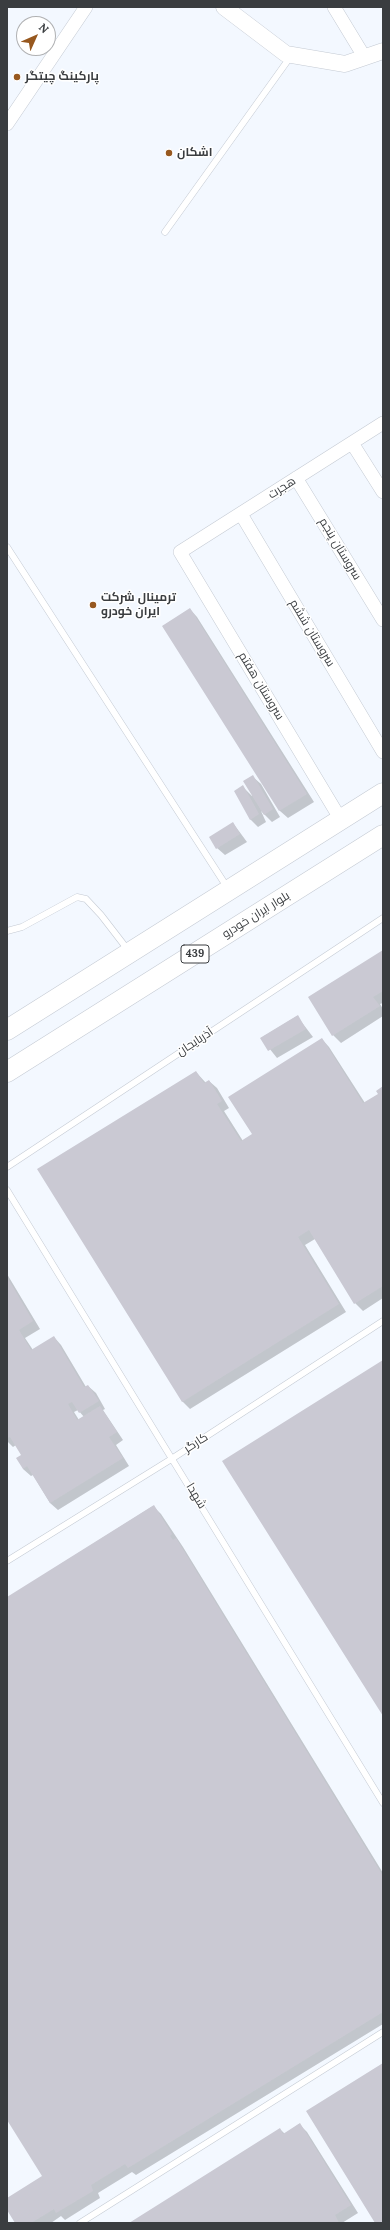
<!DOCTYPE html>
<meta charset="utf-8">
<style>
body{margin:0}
#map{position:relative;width:390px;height:2230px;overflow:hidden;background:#f3f8ff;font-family:Lora,serif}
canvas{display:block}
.frame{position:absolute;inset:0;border:8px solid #3a3d40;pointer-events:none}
.north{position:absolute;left:16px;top:16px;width:40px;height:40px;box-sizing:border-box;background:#fff;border:1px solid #b0b1b3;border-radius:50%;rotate:45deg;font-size:11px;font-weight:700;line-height:16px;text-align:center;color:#3a3d40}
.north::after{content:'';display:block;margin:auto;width:14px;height:18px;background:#97581f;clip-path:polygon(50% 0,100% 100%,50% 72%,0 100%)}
</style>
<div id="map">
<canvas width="390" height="2230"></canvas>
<div class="frame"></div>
<div class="north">N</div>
</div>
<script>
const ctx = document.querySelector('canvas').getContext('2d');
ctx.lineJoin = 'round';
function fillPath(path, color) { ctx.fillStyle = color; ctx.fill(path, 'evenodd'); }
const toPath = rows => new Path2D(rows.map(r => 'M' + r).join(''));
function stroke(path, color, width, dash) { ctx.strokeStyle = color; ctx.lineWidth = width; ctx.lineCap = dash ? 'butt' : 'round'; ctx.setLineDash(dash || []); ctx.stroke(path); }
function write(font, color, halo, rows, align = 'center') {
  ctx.font = font + ' Lora,Cairo,serif'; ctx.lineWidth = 3; ctx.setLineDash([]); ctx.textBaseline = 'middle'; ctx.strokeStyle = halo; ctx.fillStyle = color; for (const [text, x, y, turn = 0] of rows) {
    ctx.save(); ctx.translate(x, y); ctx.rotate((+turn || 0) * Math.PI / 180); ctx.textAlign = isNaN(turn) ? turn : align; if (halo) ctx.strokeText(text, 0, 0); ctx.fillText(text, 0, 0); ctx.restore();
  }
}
fillPath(toPath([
 [190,609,197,617,314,802,288,818,280,811,163,626],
 [253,777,261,784,280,817,272,822,261,811,266,822,258,827,250,819,243,787,252,796],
 [233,823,247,842,225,855,217,848],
 [383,951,383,1003,380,1004,383,1009,383,1016,341,1043,333,1035,309,997],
 [297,1016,313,1037,277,1058,261,1038],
 [322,1039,329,1047,365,1103,379,1094,383,1087,383,1298,363,1311,355,1303,315,1239,305,1245,346,1312,190,1409,182,1401,196,1072,206,1083,209,1081,217,1088,229,1108,224,1111,243,1141,254,1134],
 [7,1274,40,1329,25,1338,33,1350,54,1337,61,1345,86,1387,88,1386,96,1393,105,1409,103,1410,123,1440,116,1445,129,1466,58,1510,50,1503,33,1475,31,1476,23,1469,23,1455,16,1445,13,1447,7,1441],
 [78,1410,84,1417,79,1420,74,1412],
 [153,1506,161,1514,183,1547,383,1873,383,2024,136,2175,132,2172,98,2193,100,2198,65,2220,61,2216,51,2223,16,2223,7,2208,7,2199,44,2176,7,2118,7,1598],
 [299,2124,307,2132,358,2213,342,2223,131,2223,280,2129,285,2134]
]), '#0003');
fillPath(toPath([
 [190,608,307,794,279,811,162,626],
 [253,775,273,809,264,815,243,781],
 [243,785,259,814,250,820,234,791],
 [233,822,240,834,216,849,209,837],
 [383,950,383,991,373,997,380,1006,332,1036,308,997],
 [298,1015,306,1029,268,1051,260,1038],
 [322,1038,363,1103,378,1094,376,1091,383,1086,383,1286,354,1304,309,1230,298,1237,339,1304,182,1402,37,1169,196,1071,204,1083,209,1080,222,1101,217,1104,241,1141,252,1134,228,1097],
 [7,1277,33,1321,19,1330,31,1350,54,1336,84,1387,88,1385,99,1401,79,1413,72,1402,68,1404,77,1420,100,1406,117,1432,109,1437,123,1458,50,1503,27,1466,23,1469,16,1458,21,1455,10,1437,7,1438],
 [383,1360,383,1716,222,1461],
 [154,1505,172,1534,170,1536,173,1540,176,1538,383,1876,383,2012,128,2168,125,2164,91,2185,93,2191,56,2213,54,2209,31,2223,15,2223,7,2210,7,2198,42,2176,7,2120,7,1597],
 [383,2063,383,2223,375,2223,306,2111],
 [300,2123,351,2205,335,2215,339,2223,129,2223,280,2128,283,2134]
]), '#cac9d3');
const service = toPath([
 [165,232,291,56],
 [7,547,227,887],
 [7,931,22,927,77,897,86,899,101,915,128,950],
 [7,1167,383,918],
 [7,1190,383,1803],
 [7,1561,173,1458,383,1321],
 [80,2223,383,2032]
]);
const minor = toPath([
 [334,7,365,58],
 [7,124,86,7],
 [352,443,383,492],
 [296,478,383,620],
 [241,514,383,752],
 [341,820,180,552,383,423]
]);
const tertiary = toPath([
 [224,7,286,54,345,64,383,51]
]);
const primary = toPath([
 [7,1030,383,793],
 [7,1072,383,835]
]);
stroke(service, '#c4cad3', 7);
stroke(minor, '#c4cad3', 14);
stroke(tertiary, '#c4cad3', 17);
stroke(primary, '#c4cad3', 21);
stroke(service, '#fff', 6);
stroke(minor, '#fff', 13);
stroke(tertiary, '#fff', 16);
stroke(primary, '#fff', 20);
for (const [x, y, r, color] of [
 [17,77,4,"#97581f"],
 [169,153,4,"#97581f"],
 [93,605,4,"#97581f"]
]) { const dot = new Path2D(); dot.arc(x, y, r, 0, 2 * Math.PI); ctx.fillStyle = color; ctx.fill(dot); stroke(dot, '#fff', 1.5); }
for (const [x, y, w] of [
 [195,954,28]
]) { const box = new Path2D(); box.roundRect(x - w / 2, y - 9, w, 18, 3); ctx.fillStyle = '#fff'; ctx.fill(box); stroke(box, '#3a3d40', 1); }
write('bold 11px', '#3a3d40', null, [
 ["439",195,954]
]);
write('bold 12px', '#3a3d40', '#fff', [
 ["پارکینگ چیتگر",25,77],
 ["اشکان",177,153],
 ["ترمینال شرکت",101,598],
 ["ایران خودرو",101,612]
], 'left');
write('12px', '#3a3d40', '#fff', [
 ["هجرت",282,488,-33],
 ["سروستان پنجم",340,549,59],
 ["سروستان ششم",312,633,59],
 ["سروستان هفتم",261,686,59],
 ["بلوار ایران خودرو",256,915,-32],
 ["آذربایجان",195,1042,-33],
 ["کارگر",196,1443,-33],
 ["شهدا",196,1496,59]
]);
</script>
